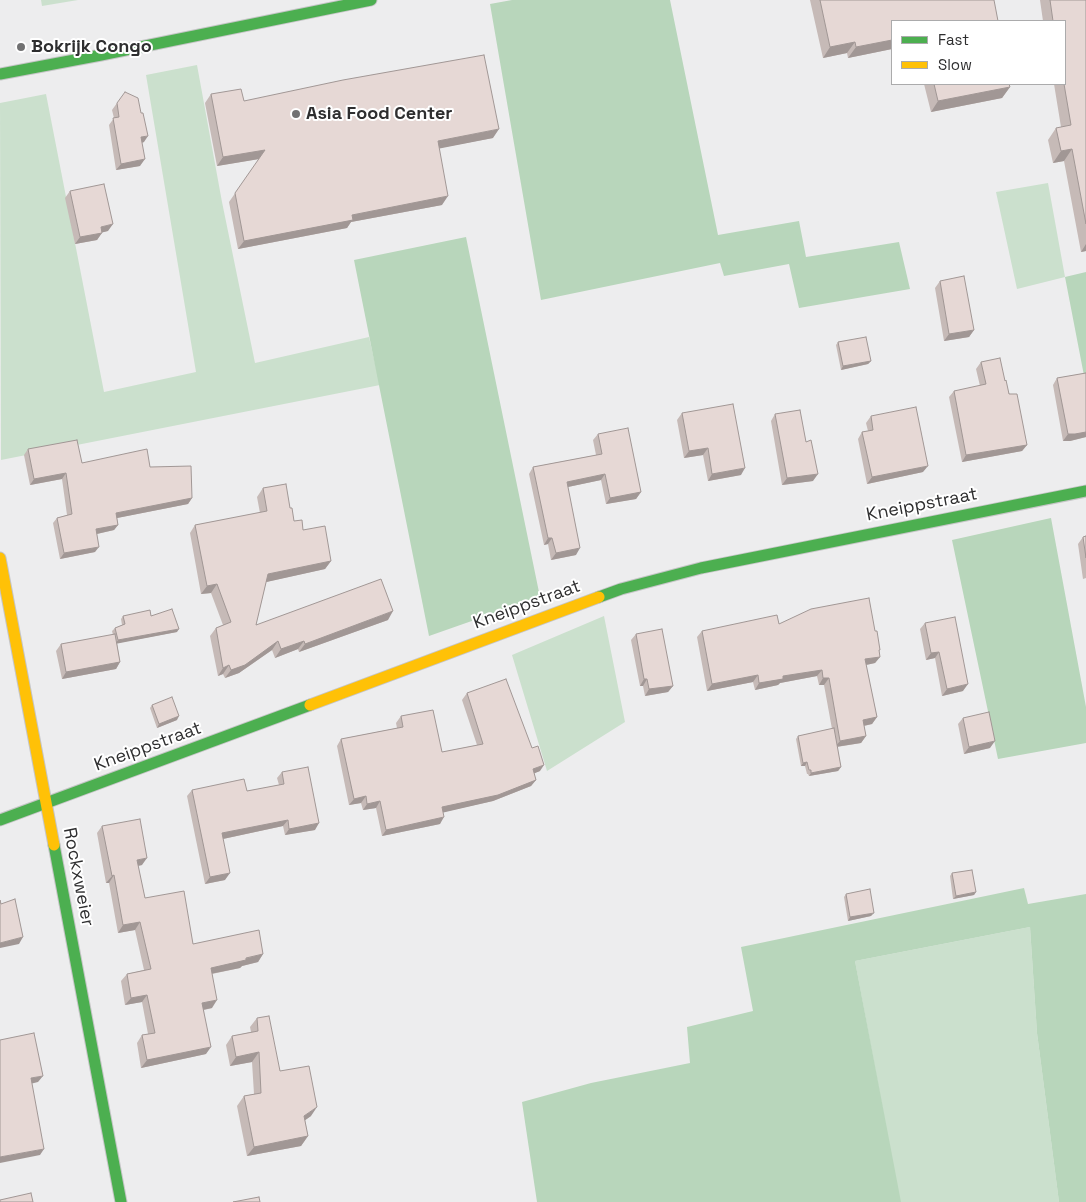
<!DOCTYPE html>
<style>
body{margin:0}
#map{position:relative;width:1086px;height:1202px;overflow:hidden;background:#ededee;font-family:"Space Grotesk",sans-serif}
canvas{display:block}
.legend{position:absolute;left:891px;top:20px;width:175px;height:65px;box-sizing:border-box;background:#fff;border:1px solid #ababac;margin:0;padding:6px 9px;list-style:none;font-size:15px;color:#2e2e2f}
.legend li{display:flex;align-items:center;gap:10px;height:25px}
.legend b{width:25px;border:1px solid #ababac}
</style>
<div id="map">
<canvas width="1086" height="1202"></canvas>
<ul class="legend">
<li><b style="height:6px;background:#4caf50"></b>Fast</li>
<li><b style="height:6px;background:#ffc107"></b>Slow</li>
</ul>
</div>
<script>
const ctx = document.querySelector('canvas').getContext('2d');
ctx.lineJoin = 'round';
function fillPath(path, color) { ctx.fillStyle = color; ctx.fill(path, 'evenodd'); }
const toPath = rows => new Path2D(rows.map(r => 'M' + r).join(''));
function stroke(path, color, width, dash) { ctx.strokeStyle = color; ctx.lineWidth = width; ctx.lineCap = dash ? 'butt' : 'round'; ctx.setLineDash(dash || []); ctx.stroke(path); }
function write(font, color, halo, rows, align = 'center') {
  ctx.font = font + ' "Space Grotesk",sans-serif'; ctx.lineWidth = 4; ctx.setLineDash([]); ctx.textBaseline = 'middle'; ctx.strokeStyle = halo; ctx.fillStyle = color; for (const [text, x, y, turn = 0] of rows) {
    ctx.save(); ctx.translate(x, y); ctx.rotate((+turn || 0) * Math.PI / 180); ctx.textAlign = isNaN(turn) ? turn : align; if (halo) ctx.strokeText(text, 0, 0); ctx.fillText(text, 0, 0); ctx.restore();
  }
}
fillPath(toPath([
 [41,0,78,0,42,6],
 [197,65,222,202,255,363,369,337,380,385,1,460,0,103,46,94,104,392,196,372,146,75],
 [1048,183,1065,277,1017,289,996,192],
 [604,616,625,722,547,771,512,655],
 [1030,927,1037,1033,1059,1202,900,1202,855,961]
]), '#cbe0cd');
fillPath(toPath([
 [512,0,670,0,718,235,799,221,806,257,899,242,910,289,799,308,789,264,724,276,720,263,541,300,490,4],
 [466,237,540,597,429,636,354,260],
 [1086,272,1086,386,1065,277],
 [1051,518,1086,707,1086,743,998,759,952,540],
 [1024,888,1028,904,1086,894,1086,1202,1059,1202,1037,1033,1030,927,855,961,901,1202,537,1202,522,1102,591,1083,690,1063,687,1027,753,1011,741,947]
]), '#b8d6bb');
const fast = toPath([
 [0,74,101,55,371,0],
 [599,597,621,589,701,568,1086,491],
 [0,820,310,705],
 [54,845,121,1202]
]);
const slow = toPath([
 [0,558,54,845],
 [310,705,599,597]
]);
stroke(fast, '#c5c5c6', 13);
stroke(slow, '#c5c5c6', 13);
stroke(fast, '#4caf50', 11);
stroke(slow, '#ffc107', 11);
fillPath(toPath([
 [810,0,994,0,892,21,892,49,848,58,847,53,823,58],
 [1040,0,1086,0,1086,251,1081,252,1064,161,1053,163,1048,140,1056,128,1061,127,1054,84,1065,84,1065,21,1043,21],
 [924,84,1009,84,1010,87,1002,98,931,112],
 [211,94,244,101,493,138,439,148,442,205,351,222,347,228,238,249,229,202,259,159,217,166,205,103],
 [117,103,144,142,142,143,140,166,116,170,109,125,114,118,112,110],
 [70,191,108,231,102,232,97,240,75,244,65,198],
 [940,281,974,330,969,337,944,341,935,288],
 [838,342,871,361,868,364,841,370,836,345],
 [981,362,1005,381,1027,445,1022,451,962,462,949,397,954,391,980,386,976,369],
 [1086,373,1086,437,1070,441,1063,441,1053,385,1057,378],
 [682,413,741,475,708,481,703,455,684,458,677,420],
 [775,414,813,481,782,485,771,421],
 [871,416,923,472,867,484,858,439,862,432,868,431,866,423],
 [598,434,641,492,636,499,606,504,601,480,568,487,576,555,551,560,548,544,544,545,529,474,533,467,596,455,593,440],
 [28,449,82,463,150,467,192,498,188,504,117,518,118,525,114,530,97,534,95,552,60,559,53,523,57,518,67,515,62,479,30,485,24,455],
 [263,488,290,508,294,521,331,561,325,569,266,582,256,625,388,620,299,652,298,649,275,658,272,650,239,673,225,678,223,674,218,676,210,636,216,628,223,625,211,593,201,594,190,533,195,525,260,513,257,497],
 [1086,536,1086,578,1083,579,1078,544,1083,537],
 [123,616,151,616,177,632,117,643,120,662,116,669,62,679,56,651,61,644,113,635,112,631,115,628,122,625,121,619],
 [925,623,963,691,942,696,935,658,926,660,920,629],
 [779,624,879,651,880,657,875,663,866,665,877,717,872,724,864,726,866,736,861,743,837,747,841,767,838,771,809,776,808,774,807,774,805,766,801,766,796,739,798,736,832,729,824,685,819,685,817,676,780,683,778,685,755,690,753,682,707,691,697,637,702,631],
 [636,634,673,686,668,692,645,696,643,686,640,686,631,640],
 [467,693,540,771,534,773,536,780,531,786,493,801,443,812,440,824,382,836,376,808,363,810,361,803,349,805,337,746,341,739,397,728,396,723,401,716,442,752,477,745,462,700],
 [152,705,177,720,157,728,150,708],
 [963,718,990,748,964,754,958,724],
 [282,772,315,830,285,835,283,826,223,839,225,880,205,884,187,796,192,790,247,791,279,785,277,778],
 [102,826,142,865,138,866,145,898,193,944,263,954,258,962,242,966,240,968,212,974,212,1008,204,1010,206,1054,141,1068,137,1043,142,1035,148,1034,142,1002,125,1005,121,981,127,974,144,970,135,930,118,933,109,883,106,883,97,833],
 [952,873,976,892,974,895,953,899,950,876],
 [846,894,871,916,848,921,844,897],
 [257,1018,280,1071,311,1116,305,1120,308,1136,301,1146,247,1156,237,1106,244,1096,254,1094,252,1062,230,1066,226,1045,232,1036,251,1032,250,1027]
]), '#c6bab7');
fillPath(toPath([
 [892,40,892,49,848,58,856,47],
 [855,42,847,53,823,58,830,47],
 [1010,87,1002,98,931,112,938,101],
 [499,129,493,138,432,150,438,141],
 [148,136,144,142,136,144,141,137],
 [1072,149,1064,161,1053,163,1061,151],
 [265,150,259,159,217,166,223,157],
 [145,159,140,166,116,170,121,164],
 [448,196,442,205,351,222,347,228,238,249,244,241,352,215],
 [113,224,108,231,96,234,101,227],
 [102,233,97,240,75,244,80,237],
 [1086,244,1086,251,1081,252],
 [974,330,969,337,944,341,949,334],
 [871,361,868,364,841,370,843,366],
 [1086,432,1086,437,1070,441,1063,441,1068,434],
 [1027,445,1022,451,962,462,966,455],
 [708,448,703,455,684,458,689,451],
 [928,466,923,472,867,484,872,477],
 [745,468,741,475,708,481,712,474],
 [66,473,62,479,30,485,34,479],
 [605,474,601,480,563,488,567,482],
 [818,474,813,481,782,485,787,478],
 [641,492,636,499,606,504,610,498],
 [192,498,188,504,112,519,116,513],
 [118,525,114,530,92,535,96,529],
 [548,538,552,538,548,544,544,545],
 [99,547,95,552,60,559,64,553],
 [580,548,576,555,551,560,556,553],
 [331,561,325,569,262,583,268,574],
 [217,584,211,593,201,594,207,586],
 [393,611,388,620,299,652,305,644],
 [179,629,177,632,115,644,118,640],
 [278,641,272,650,239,673,225,678,231,670],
 [304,641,298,649,275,658,281,649],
 [939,652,935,658,926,660,931,653],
 [880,657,875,663,861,666,865,659],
 [120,662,116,669,62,679,66,672],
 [229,665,223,674,218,676,223,668],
 [822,670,817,676,780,683,778,685,755,690,759,683,783,676],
 [758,675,753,682,707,691,712,684],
 [823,678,829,678,824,685,819,685],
 [644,679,647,679,643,686,640,686],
 [968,684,963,691,942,696,947,689],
 [673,686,668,692,645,696,649,689],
 [179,716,177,720,157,728,159,724],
 [877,717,872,724,858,727,863,720],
 [866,736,861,743,835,747,840,741],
 [995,741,990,748,964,754,969,747],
 [807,762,805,766,801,766,803,763],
 [544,765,540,771,528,776,533,769],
 [841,767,838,771,809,776,811,773],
 [536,780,531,786,493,801,437,814,442,807],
 [366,796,361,803,349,805,354,799],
 [380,801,376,808,363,810,367,804],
 [444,817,440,824,382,836,386,830],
 [288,820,283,826,218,840,222,833],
 [319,823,315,830,285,835,289,829],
 [147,858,142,865,132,867,137,860],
 [230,873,225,880,205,884,210,877],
 [114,875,109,883,106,883,112,876],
 [976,892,974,895,953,899,956,896],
 [874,913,871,916,848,921,850,917],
 [140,922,135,930,118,933,123,925],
 [23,937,19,944,0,948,0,943],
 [263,954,258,962,242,966,240,968,205,975,211,968],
 [147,995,142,1002,125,1005,131,998],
 [217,1000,212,1008,197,1011,202,1003],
 [211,1047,206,1054,141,1068,147,1060],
 [259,1052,252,1062,230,1066,236,1057],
 [43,1076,38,1082,26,1085,31,1078],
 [317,1107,311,1116,297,1126,304,1116],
 [308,1136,301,1146,247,1156,254,1147],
 [44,1149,40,1155,0,1163,0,1157]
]), '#a19795');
const building = toPath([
 [820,0,994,0,998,21,892,21,892,40,856,47,855,42,830,47,820,0],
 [1050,0,1086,0,1086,224,1072,149,1061,151,1056,128,1071,125,1064,84,1065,84,1065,21,1053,21,1050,0],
 [484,55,499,129,438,141,448,196,352,215,353,220,244,241,235,193,265,150,223,157,211,94,241,89,244,101,343,80,484,55],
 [934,84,1009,84,1010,87,938,101,934,84],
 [125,92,138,98,141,113,143,113,148,136,141,137,145,159,121,164,113,118,119,117,117,103,125,92],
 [104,184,113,224,101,227,102,233,80,237,70,191,104,184],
 [964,276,974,330,949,334,940,281,964,276],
 [866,337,871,361,843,366,838,342,866,337],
 [1000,358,1005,381,1006,380,1009,394,1017,394,1027,445,966,455,954,391,986,384,981,362,1000,358],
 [1086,373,1086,432,1075,434,1068,434,1057,378,1086,373],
 [733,404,745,468,712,474,708,448,689,451,682,413,733,404],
 [916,407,928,466,872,477,862,432,873,430,871,416,916,407],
 [800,410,806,442,811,440,818,474,787,478,775,414,800,410],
 [628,428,641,492,610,498,605,474,567,482,580,548,556,553,552,538,548,538,533,467,602,454,598,434,628,428],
 [77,440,82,463,147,449,150,467,191,466,192,498,116,513,118,525,96,529,99,547,64,553,57,518,72,514,66,473,34,479,28,449,77,440],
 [286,484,290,508,292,508,294,521,302,520,303,530,325,526,331,561,268,574,256,625,381,579,393,611,305,644,304,641,281,649,278,641,245,665,231,670,229,665,223,668,216,628,231,622,217,584,207,586,195,525,267,511,263,488,286,484],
 [1086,536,1086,558,1083,537,1086,536],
 [869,598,875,631,877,631,880,650,879,650,880,657,865,659,877,717,863,720,866,736,840,741,829,678,823,678,822,670,783,676,783,679,759,683,758,675,712,684,702,631,777,615,779,624,811,609,869,598],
 [172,609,179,629,118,640,115,628,125,624,123,616,150,610,151,616,172,609],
 [955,617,968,684,947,689,939,652,931,653,925,623,955,617],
 [662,629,673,686,649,689,647,679,644,679,636,634,662,629],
 [115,634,120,662,66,672,61,644,115,634],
 [506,679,532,748,538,746,544,765,533,769,536,780,498,795,442,807,444,817,386,830,380,801,367,804,366,796,354,799,341,739,403,727,401,716,433,710,442,752,483,744,467,693,506,679],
 [172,697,179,716,159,724,152,705,172,697],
 [989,712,995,741,969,747,963,718,989,712],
 [834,728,841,767,811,773,811,770,809,770,807,762,803,763,798,736,834,728],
 [308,767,319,823,289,829,288,820,222,833,230,873,210,877,192,790,244,779,247,791,284,784,282,772,308,767],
 [140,819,147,858,137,860,145,898,184,891,193,944,259,930,263,954,246,958,246,960,211,968,217,1000,202,1003,211,1047,147,1060,142,1035,155,1033,147,995,131,998,127,974,151,969,140,922,123,925,114,875,112,876,102,826,140,819],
 [972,870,976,892,956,896,952,873,972,870],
 [870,889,874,913,850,917,846,894,870,889],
 [15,899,23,937,0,943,0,900,1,904,15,899],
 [269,1016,280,1071,309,1066,317,1107,304,1116,308,1136,254,1147,244,1096,261,1093,259,1052,236,1057,232,1036,258,1031,257,1018,269,1016],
 [34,1033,43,1076,31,1078,44,1149,0,1157,0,1040,34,1033],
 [31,1193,33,1202,0,1202,0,1200,31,1193],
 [259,1197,260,1202,233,1202,259,1197]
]);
fillPath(building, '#e6d8d5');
stroke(building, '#a19795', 1);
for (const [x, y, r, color] of [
 [21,47,5,"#717172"],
 [296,114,5,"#717172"]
]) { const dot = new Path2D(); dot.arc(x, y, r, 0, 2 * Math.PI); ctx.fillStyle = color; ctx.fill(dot); stroke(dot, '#fff', 2); }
write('bold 18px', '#2e2e2f', '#fff', [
 ["Bokrijk Congo",31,47],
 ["Asia Food Center",306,114]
], 'left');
write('18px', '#2e2e2f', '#fff', [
 ["Kneippstraat",922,505,-11],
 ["Kneippstraat",527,605,-20],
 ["Kneippstraat",148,747,-20],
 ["Rockxweier",78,877,79]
]);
</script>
